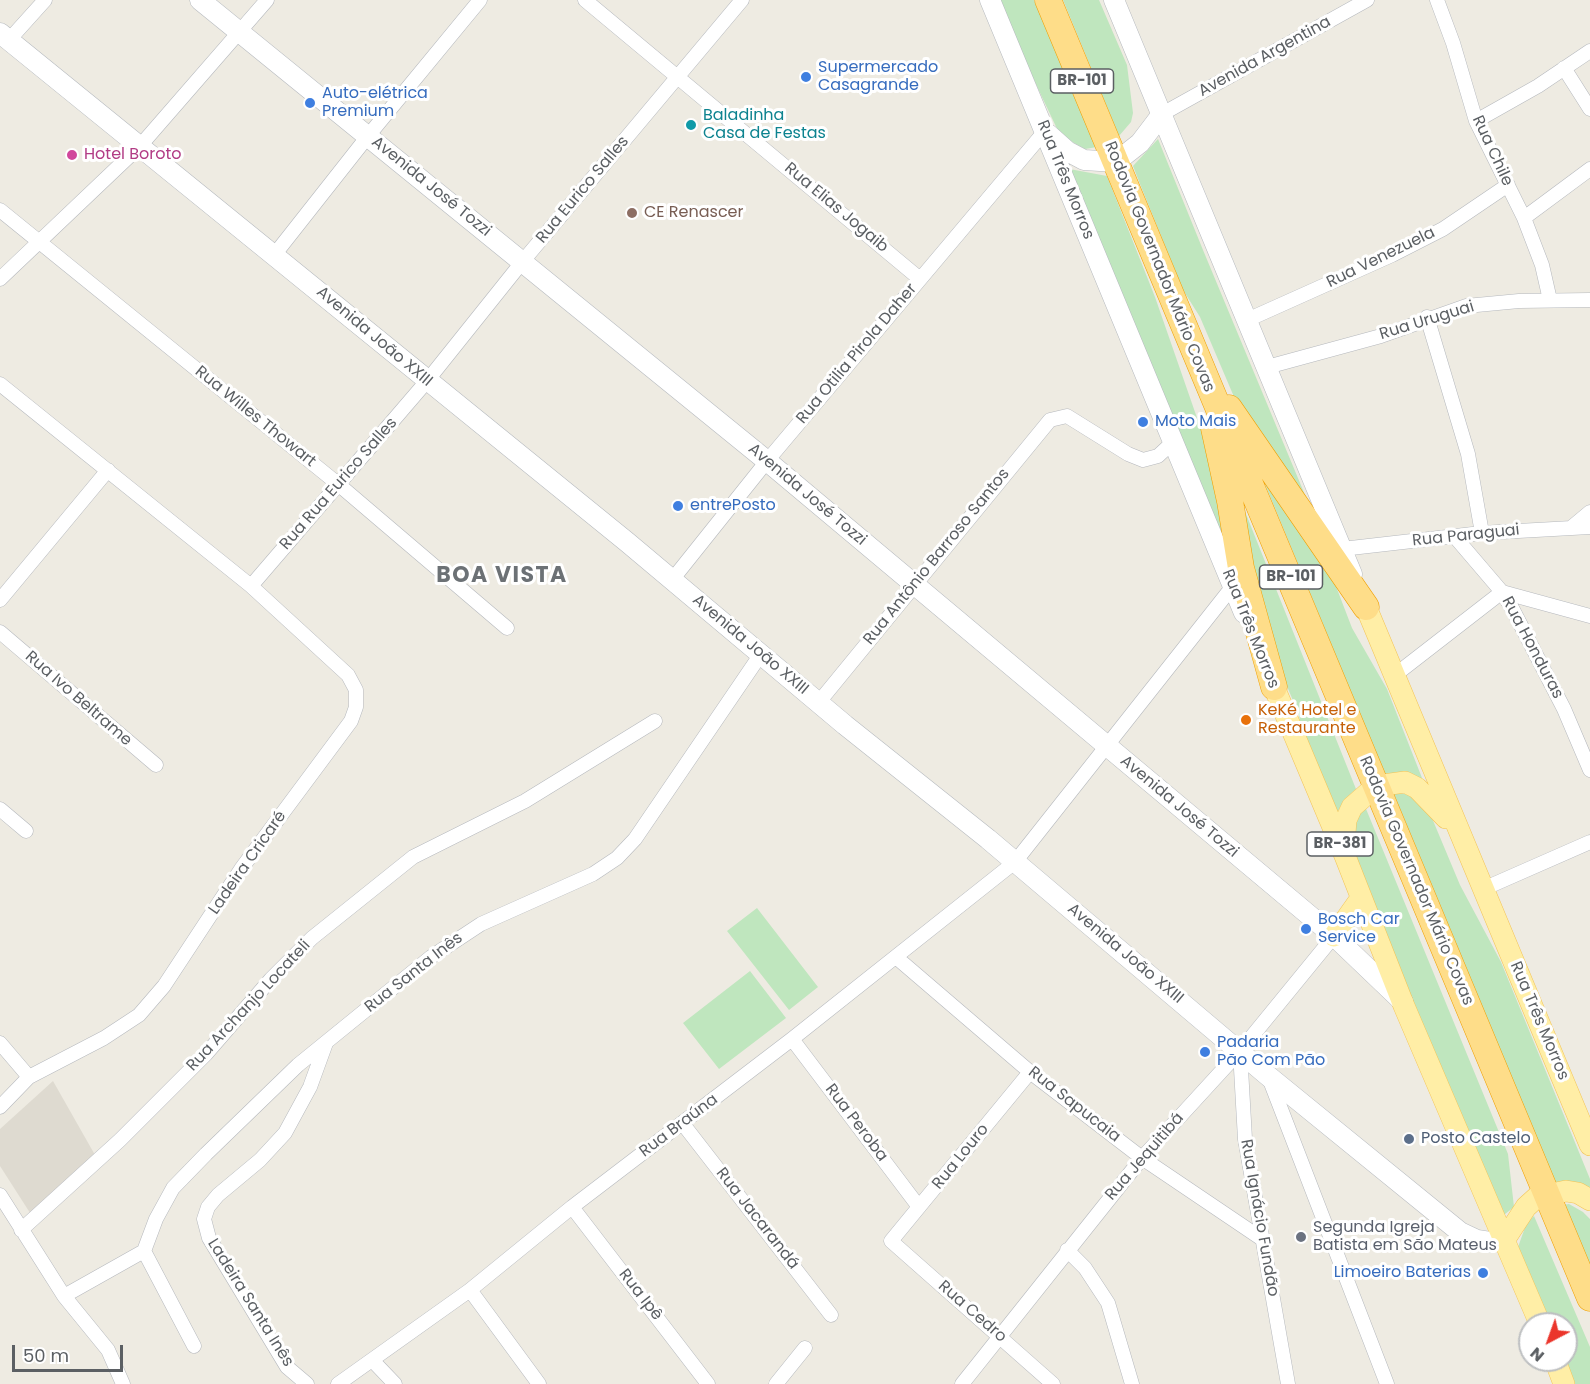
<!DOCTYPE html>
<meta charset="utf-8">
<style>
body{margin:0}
#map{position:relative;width:1590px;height:1384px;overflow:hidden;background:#eeebe2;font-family:Poppins,sans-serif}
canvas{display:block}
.north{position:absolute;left:1518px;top:1312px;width:60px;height:60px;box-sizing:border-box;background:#fff;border:2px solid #bdbfc1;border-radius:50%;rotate:221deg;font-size:16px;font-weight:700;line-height:24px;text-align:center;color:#5b5f63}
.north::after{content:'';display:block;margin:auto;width:21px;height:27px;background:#eb352b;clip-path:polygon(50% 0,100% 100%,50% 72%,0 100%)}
.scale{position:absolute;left:12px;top:1345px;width:111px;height:27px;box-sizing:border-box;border:3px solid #5b5f63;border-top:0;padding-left:8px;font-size:18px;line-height:21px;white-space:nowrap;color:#5b5f63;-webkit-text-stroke:4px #fff;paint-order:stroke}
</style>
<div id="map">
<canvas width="1590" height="1384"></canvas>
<div class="north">N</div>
<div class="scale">50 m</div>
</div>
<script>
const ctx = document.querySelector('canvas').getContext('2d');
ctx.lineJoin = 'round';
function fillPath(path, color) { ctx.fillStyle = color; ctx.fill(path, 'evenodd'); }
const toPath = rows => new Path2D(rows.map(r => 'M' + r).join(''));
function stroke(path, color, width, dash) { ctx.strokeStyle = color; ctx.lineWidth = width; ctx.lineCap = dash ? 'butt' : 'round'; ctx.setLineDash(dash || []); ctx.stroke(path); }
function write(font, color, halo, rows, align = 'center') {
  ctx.font = font + ' Poppins,sans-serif'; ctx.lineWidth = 6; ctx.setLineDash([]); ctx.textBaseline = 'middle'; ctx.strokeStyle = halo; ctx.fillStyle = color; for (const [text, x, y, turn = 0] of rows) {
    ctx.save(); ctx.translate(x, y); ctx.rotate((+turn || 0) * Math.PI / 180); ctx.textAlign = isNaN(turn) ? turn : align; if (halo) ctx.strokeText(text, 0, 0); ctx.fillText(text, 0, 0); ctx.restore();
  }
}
fillPath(toPath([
 [53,1081,95,1155,32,1216,0,1166,0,1129]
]), '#dedad0');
fillPath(toPath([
 [996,0,1034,0,1097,147,1085,149,1060,135],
 [1063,0,1099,0,1127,65,1133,113,1131,122,1119,136],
 [1158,139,1203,250,1320,531,1243,418,1200,317,1183,290,1140,184,1133,166],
 [1064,168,1107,176,1155,297,1220,484,1238,587],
 [1248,443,1332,576,1352,628,1387,689,1424,783,1386,777],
 [1230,474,1356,789,1344,800,1334,819,1302,737,1299,715,1266,636],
 [1393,792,1411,795,1429,811,1460,885,1501,962,1590,1179,1590,1189,1556,1184],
 [1364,804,1508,1154,1514,1207,1500,1218,1348,842],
 [757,908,818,987,789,1010,727,931],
 [750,971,786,1018,719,1069,683,1023],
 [1569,1204,1583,1212,1590,1219,1590,1271,1562,1205],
 [1534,1216,1590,1347,1590,1384,1569,1384,1566,1324,1545,1324,1518,1247,1527,1222]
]), '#bfe6be');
const street = toPath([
 [585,0,920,279],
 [1437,0,1453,43,1476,121,1524,218,1542,265,1550,300],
 [9,40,45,0],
 [1564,68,1590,109],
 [1162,114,1367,0],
 [1476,121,1538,86,1590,51],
 [0,210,338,484,507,628],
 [1524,218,1590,169],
 [275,254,368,136,480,0],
 [0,279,140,146,267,0],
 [1427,317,1468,454,1482,533],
 [1247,320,1392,255,1443,229,1508,185],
 [1267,367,1381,336,1466,306,1519,301,1590,300],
 [0,384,251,586,348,675,356,690,356,707,351,721,241,869,164,986,139,1015,104,1038,29,1077,0,1107],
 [1572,527,1590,512],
 [1455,537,1502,592,1513,610,1564,709,1590,770],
 [1342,549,1482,533,1590,527],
 [672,580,767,461,1045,131],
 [251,586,427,381,523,261,742,0],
 [1502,592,1590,616],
 [0,600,108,470],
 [0,632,156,765],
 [1395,675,1502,592],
 [819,702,1050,420,1067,416,1128,454,1143,460,1158,456,1173,442],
 [0,809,26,831],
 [1483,889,1590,842],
 [897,958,1030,1072,1142,1158,1262,1239],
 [792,1039,919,1207],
 [0,1043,29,1077],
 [1240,1051,1245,1139,1288,1384],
 [1030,1072,891,1241,1053,1384],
 [1269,1078,1387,1384],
 [683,1124,831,1315],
 [0,1195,64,1296,108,1350,123,1384],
 [572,1207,708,1384],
 [21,1230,120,1140,206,1054,271,979,312,938,413,857,525,801,655,721],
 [1067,1250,1085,1268,1108,1303,1132,1384],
 [144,1251,194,1346],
 [470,1290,539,1384],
 [64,1296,144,1251,156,1219,173,1188,206,1154,298,1065,431,957,481,924,593,874,617,858,635,839,761,654],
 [373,1361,395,1384],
 [307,1384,287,1367,209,1238,204,1219,208,1207,218,1195,260,1160,285,1133,310,1087,326,1043],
 [338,1384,470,1290,572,1207,792,1039,1015,862,1233,586],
 [776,1384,805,1348],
 [962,1384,1142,1158,1240,1051,1334,936]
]);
const secondary = toPath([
 [200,0,767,461,1334,936,1403,1002],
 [990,0,1244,613],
 [1114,0,1352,574],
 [0,33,627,542,845,725,988,839,1267,1075,1460,1232,1477,1240,1490,1242,1505,1239],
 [1048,134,1067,151,1084,160,1116,162,1140,143,1162,114]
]);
const primary = toPath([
 [1366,607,1590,1145],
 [1274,687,1345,856,1404,1006,1540,1324],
 [1344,846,1346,820,1352,807,1376,786,1405,782,1417,788,1446,818],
 [1334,936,1361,898],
 [1505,1239,1526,1207,1537,1197,1566,1191,1578,1193,1590,1200],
 [1555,1360,1564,1384]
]);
const highway = toPath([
 [1048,0,1590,1298],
 [1229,408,1366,607],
 [1214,428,1230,501,1241,568,1274,687]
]);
stroke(street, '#b5b8bd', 15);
stroke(secondary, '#b6babf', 21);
stroke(primary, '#f3c356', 22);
stroke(highway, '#f09f00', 27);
stroke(street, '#fff', 14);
stroke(secondary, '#fff', 20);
stroke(primary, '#ffeea6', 21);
stroke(highway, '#fedd89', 26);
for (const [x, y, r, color] of [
 [806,77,6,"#3f7fe0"],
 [310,103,6,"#3f7fe0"],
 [691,125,6,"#0f9aa8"],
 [72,155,6,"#d1479c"],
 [632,213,6,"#8d6e63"],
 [1143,422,6,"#3f7fe0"],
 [678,506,6,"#3f7fe0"],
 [1246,720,6,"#e8710a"],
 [1306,929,6,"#3f7fe0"],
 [1205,1052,6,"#3f7fe0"],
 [1409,1139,6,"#5c6f8a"],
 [1301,1237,6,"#6b7280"],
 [1483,1273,6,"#3f7fe0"]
]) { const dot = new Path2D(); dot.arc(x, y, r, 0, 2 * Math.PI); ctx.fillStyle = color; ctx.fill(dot); stroke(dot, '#fff', 2); }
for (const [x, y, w] of [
 [1082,81,63],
 [1291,577,63],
 [1340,844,66]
]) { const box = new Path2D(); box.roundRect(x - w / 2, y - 12, w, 24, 4.5); ctx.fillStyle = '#fff'; ctx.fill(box); stroke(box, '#5b5f63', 1.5); }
write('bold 15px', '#5b5f63', null, [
 ["BR-101",1082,81],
 ["BR-101",1291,577],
 ["BR-381",1340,844]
]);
write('16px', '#5b5f63', '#fff', [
 ["Avenida Argentina",1265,57,-29],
 ["Rua Chile",1492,151,65],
 ["Rua Três Morros",1065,180,68],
 ["Avenida José Tozzi",431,187,39],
 ["Rua Eurico Salles",583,190,-50],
 ["Rua Elias Jogaib",836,208,40],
 ["Rua Venezuela",1381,258,-26],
 ["Rodovia Governador Mário Covas",1159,267,68],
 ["Rua Uruguai",1427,321,-17],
 ["Avenida João XXIII",374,337,40],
 ["Rua Otilia Pirola Daher",857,354,-50],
 ["Rua Willes Thowart",255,417,39],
 ["Rua Rua Eurico Salles",339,484,-49],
 ["Avenida José Tozzi",807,495,40],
 ["Rua Paraguai",1466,536,-6],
 ["Rua Antônio Barroso Santos",937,557,-51],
 ["Rua Três Morros",1250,629,68],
 ["Avenida João XXIII",750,645,40],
 ["Rua Honduras",1532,648,62],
 ["Rua Ivo Beltrame",78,699,41],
 ["Avenida José Tozzi",1179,807,40],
 ["Ladeira Cricaré",248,863,-55],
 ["Rodovia Governador Mário Covas",1416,881,67],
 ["Avenida João XXIII",1125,954,40],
 ["Rua Santa Inês",414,973,-38],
 ["Rua Archanjo Locateli",249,1006,-47],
 ["Rua Três Morros",1539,1021,67],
 ["Rua Sapucaia",1074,1105,38],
 ["Rua Peroba",856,1123,53],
 ["Rua Braúna",679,1126,-37],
 ["Rua Louro",961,1157,-51],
 ["Rua Jequitibá",1145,1157,-49],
 ["Rua Ignácio Fundão",1259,1218,80],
 ["Rua Jacarandá",757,1219,52],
 ["Rua Ipê",640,1295,52],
 ["Ladeira Santa Inês",250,1303,58],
 ["Rua Cedro",972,1312,41]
]);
write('16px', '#366cbe', '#fff', [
 ["Supermercado",818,68],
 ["Casagrande",818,86],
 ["Auto-elétrica",322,94],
 ["Premium",322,112],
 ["Moto Mais",1155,422],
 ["entrePosto",690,506],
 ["Bosch Car",1318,920],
 ["Service",1318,938],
 ["Padaria",1217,1043],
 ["Pão Com Pão",1217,1061],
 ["Limoeiro Baterias",1471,1273,"right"]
], 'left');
write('16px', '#0d838f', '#fff', [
 ["Baladinha",703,116],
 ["Casa de Festas",703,134]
], 'left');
write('16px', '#b23c85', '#fff', [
 ["Hotel Boroto",84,155]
], 'left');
write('16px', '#785e54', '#fff', [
 ["CE Renascer",644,213]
], 'left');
write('16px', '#c56008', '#fff', [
 ["KeKé Hotel e",1258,711],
 ["Restaurante",1258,729]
], 'left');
write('16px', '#4e5e75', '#fff', [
 ["Posto Castelo",1421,1139]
], 'left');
write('16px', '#5b616d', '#fff', [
 ["Segunda Igreja",1313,1228],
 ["Batista em São Mateus",1313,1246]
], 'left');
ctx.letterSpacing = '1.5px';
write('bold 22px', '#6c7175', '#fff', [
 ["BOA VISTA",502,576]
]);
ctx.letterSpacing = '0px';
</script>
